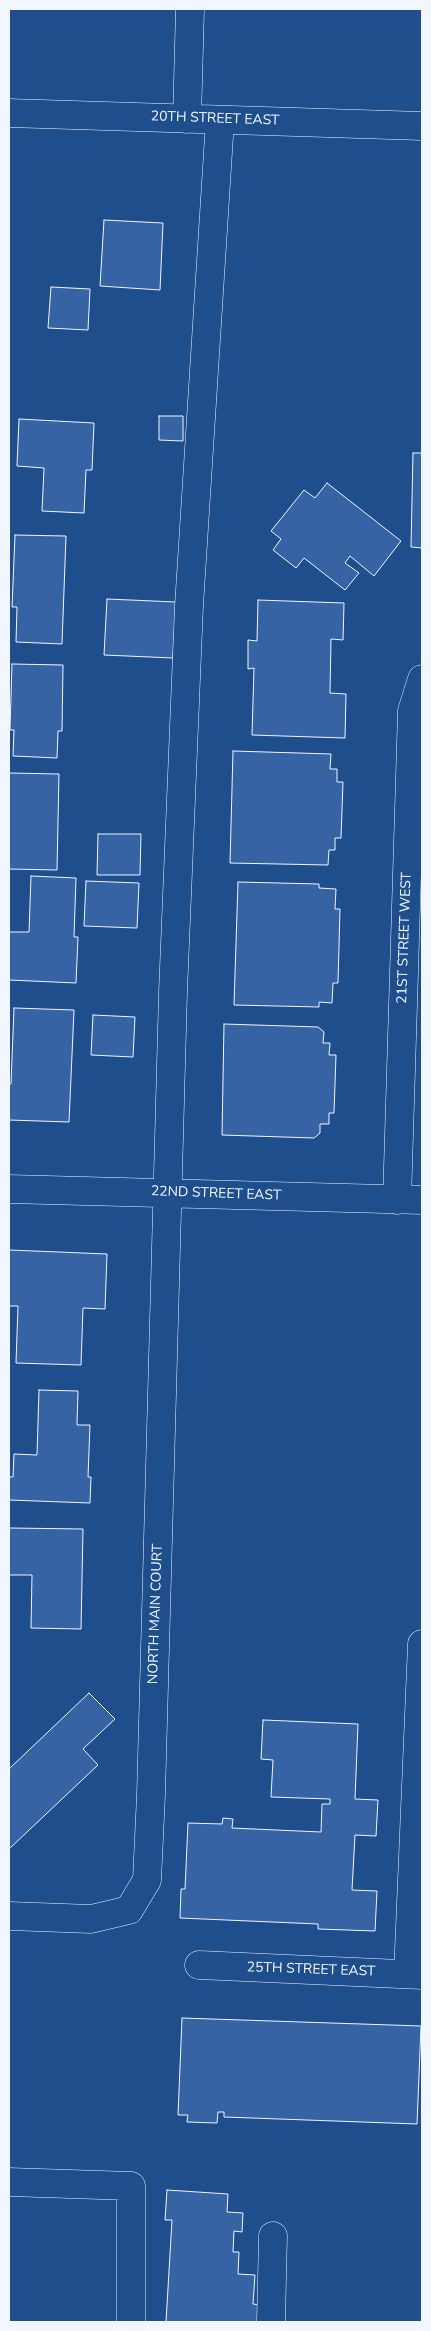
<!DOCTYPE html>
<style>
body{margin:0}
#map{position:relative;width:431px;height:2331px;overflow:hidden;background:#1f4e8c;font-family:"Nunito Sans",sans-serif}
canvas{display:block}
.frame{position:absolute;inset:0;border:10px solid #f2f6ff;pointer-events:none}
</style>
<div id="map">
<canvas width="431" height="2331"></canvas>
<div class="frame"></div>
</div>
<script>
const ctx = document.querySelector('canvas').getContext('2d');
ctx.lineJoin = 'round';
function fillPath(path, color) { ctx.fillStyle = color; ctx.fill(path, 'evenodd'); }
const toPath = rows => new Path2D(rows.map(r => 'M' + r).join(''));
function stroke(path, color, width, dash) { ctx.strokeStyle = color; ctx.lineWidth = width; ctx.lineCap = dash ? 'butt' : 'round'; ctx.setLineDash(dash || []); ctx.stroke(path); }
function write(font, color, halo, rows, align = 'center') {
  ctx.font = font + ' "Nunito Sans",sans-serif'; ctx.lineWidth = 4; ctx.setLineDash([]); ctx.textBaseline = 'middle'; ctx.strokeStyle = halo; ctx.fillStyle = color; for (const [text, x, y, turn = 0] of rows) {
    ctx.save(); ctx.translate(x, y); ctx.rotate((+turn || 0) * Math.PI / 180); ctx.textAlign = isNaN(turn) ? turn : align; if (halo) ctx.strokeText(text, 0, 0); ctx.fillText(text, 0, 0); ctx.restore();
  }
}
const building = toPath([
 [104,220,163,223,160,290,100,286,104,220],
 [51,287,90,289,88,330,48,328,51,287],
 [159,416,183,416,183,441,159,440,159,416],
 [19,419,94,423,92,470,86,470,84,513,42,511,44,468,17,466,19,419],
 [413,453,422,453,422,548,411,547,413,453],
 [327,483,401,541,374,576,350,556,345,563,359,573,345,590,304,558,296,568,273,550,281,539,271,531,304,490,315,498,327,483],
 [15,535,66,536,62,644,16,642,17,607,12,607,15,535],
 [107,599,176,602,173,658,104,655,107,599],
 [258,600,344,603,343,640,331,639,330,693,346,694,345,738,252,735,254,668,248,669,248,640,257,641,258,600],
 [12,664,63,665,62,731,58,731,57,758,13,756,14,730,10,730,12,664],
 [233,751,331,754,330,769,337,769,337,782,343,782,341,838,335,838,335,850,329,850,328,865,230,863,233,751],
 [9,773,59,774,57,870,9,869,9,773],
 [98,834,141,834,140,875,97,875,98,834],
 [31,876,76,878,74,937,78,937,76,983,9,980,9,932,29,932,31,876],
 [86,881,139,883,137,928,84,926,86,881],
 [238,882,319,884,319,888,336,889,335,909,340,909,338,983,333,983,332,1003,319,1002,319,1007,234,1005,238,882],
 [14,1008,74,1010,69,1122,9,1120,9,1084,11,1084,14,1008],
 [93,1015,135,1017,133,1057,91,1055,93,1015],
 [224,1024,318,1027,324,1032,323,1043,330,1043,329,1055,336,1055,334,1113,329,1113,329,1124,320,1124,320,1133,314,1138,222,1135,224,1024],
 [9,1250,107,1254,105,1309,83,1308,81,1365,16,1363,18,1306,9,1306,9,1250],
 [39,1390,78,1391,77,1425,90,1425,88,1477,91,1477,90,1503,9,1500,9,1477,13,1477,14,1454,37,1455,39,1390],
 [9,1528,83,1529,81,1629,31,1628,32,1575,9,1575,9,1528],
 [89,1693,115,1719,83,1749,98,1765,9,1849,9,1769,89,1693],
 [263,1720,358,1724,355,1799,378,1800,376,1836,355,1835,352,1890,377,1891,375,1931,318,1929,318,1924,180,1918,181,1889,185,1889,188,1823,222,1824,223,1818,233,1819,232,1828,321,1832,322,1804,330,1804,330,1799,271,1797,273,1760,261,1759,263,1720],
 [182,2018,421,2026,417,2124,224,2117,224,2112,218,2112,217,2123,187,2122,188,2115,178,2115,182,2018],
 [167,2190,228,2194,227,2212,243,2213,242,2232,234,2231,233,2252,239,2252,238,2274,255,2275,253,2304,261,2305,260,2322,166,2322,172,2220,165,2220,167,2190]
]);
fillPath(building, '#3563a3');
stroke(building, '#f2f6ff', 1);
const minor = toPath([
 [9,113,422,126],
 [187,119,190,9],
 [9,1189,422,1200],
 [397,1200,412,711,422,679],
 [9,1916,91,1919,129,1910,147,1880,151,1795,173,992,189,606,220,120],
 [199,1965,422,1975],
 [408,1974,422,1644],
 [9,2182,131,2186,131,2322],
 [271,2322,273,2236]
]);
stroke(minor, '#f2f6ff', 29);
stroke(minor, '#1f4e8c', 28);
write('14px', '#f2f6ff', '#1f4e8c', [
 ["20TH STREET EAST",215,119,2],
 ["21ST STREET WEST",405,938,-88],
 ["22ND STREET EAST",216,1194,2],
 ["NORTH MAIN COURT",156,1614,-88],
 ["25TH STREET EAST",311,1970,2]
]);
</script>
